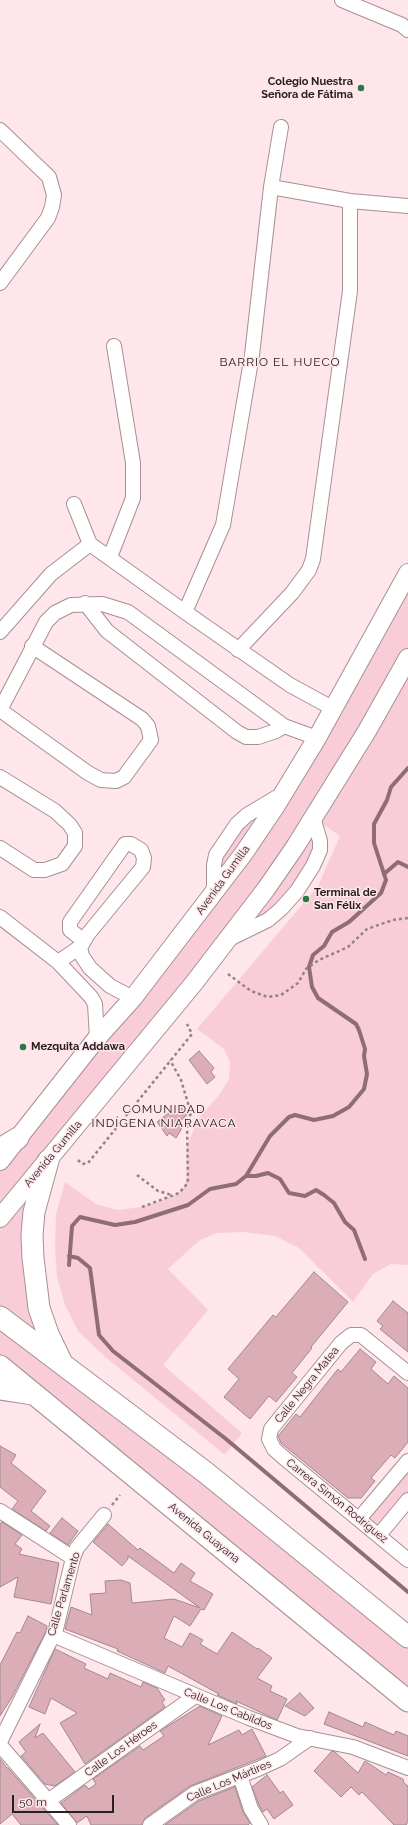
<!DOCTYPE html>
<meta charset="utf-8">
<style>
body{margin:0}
#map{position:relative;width:408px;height:1825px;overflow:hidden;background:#fee6eb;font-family:Raleway,sans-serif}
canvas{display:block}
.scale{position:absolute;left:12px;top:1795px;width:102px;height:18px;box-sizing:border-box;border:2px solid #282022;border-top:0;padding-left:5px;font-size:12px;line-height:14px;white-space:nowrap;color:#282022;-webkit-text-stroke:3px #fee6eb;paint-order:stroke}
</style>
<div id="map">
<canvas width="408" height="1825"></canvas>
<div class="scale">50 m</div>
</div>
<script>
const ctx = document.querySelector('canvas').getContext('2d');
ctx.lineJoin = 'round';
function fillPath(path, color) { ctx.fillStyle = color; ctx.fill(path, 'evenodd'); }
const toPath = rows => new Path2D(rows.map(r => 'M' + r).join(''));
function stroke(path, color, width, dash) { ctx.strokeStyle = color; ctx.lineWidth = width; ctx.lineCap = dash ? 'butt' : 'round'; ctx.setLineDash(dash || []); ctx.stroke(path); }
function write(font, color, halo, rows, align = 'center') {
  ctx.font = font + ' Raleway,sans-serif'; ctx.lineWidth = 3; ctx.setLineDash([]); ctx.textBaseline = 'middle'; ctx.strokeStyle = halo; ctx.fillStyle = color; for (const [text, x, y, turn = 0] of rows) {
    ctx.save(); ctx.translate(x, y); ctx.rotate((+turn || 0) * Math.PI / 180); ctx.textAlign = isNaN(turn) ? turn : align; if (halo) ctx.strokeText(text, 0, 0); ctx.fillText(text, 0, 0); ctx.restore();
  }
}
fillPath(toPath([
 [408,573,408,1265,391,1264,373,1274,353,1302,299,1248,275,1236,243,1232,217,1233,200,1240,168,1269,208,1310,163,1365,242,1433,225,1455,104,1356,78,1331,65,1305,57,1277,55,1248,56,1214,65,1182,96,1204,117,1210,142,1207,158,1202,179,1193,186,1184,187,1145,199,1118,219,1095,229,1079,230,1062,224,1049,197,1029,318,886,340,836,314,818,320,841,297,891,229,939,48,1161,34,1212,54,1349,408,1637,408,1701,36,1395,0,1389,0,1149,205,905,214,865,237,824,282,794],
 [408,1461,408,1500,379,1535,359,1519]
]), '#f9cdd7');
stroke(toPath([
 [384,874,398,862,408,867],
 [246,1176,256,1176,268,1173,280,1179,289,1193,305,1196,316,1190,324,1195,334,1203,345,1222,354,1230,365,1259],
 [69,1256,78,1258,90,1268,99,1335,113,1351,226,1439,408,1592],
 [69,1265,72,1226,80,1217,115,1225,135,1222,188,1205,210,1189,236,1184,246,1176,270,1136,289,1117,295,1115,314,1120,333,1116,349,1107,364,1089,367,1074,364,1056,365,1049,359,1030,356,1024,318,998,312,987,309,967,313,955,324,946,332,932,349,922,381,893,386,880,374,843,374,824,387,800,391,787,408,768]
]), '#8e6d75', 4);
const building = toPath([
 [199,1051,214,1068,211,1072,215,1077,207,1084,189,1060,199,1051],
 [179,1105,187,1115,177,1124,182,1128,176,1138,169,1133,167,1136,157,1122,179,1105],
 [314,1272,348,1302,311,1347,312,1348,292,1373,297,1377,276,1402,269,1396,250,1419,224,1397,239,1379,228,1369,273,1315,276,1317,314,1272],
 [393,1301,408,1313,408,1352,380,1329,383,1326,377,1321,393,1301],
 [360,1349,376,1362,371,1369,388,1384,394,1376,408,1388,408,1442,395,1458,391,1455,371,1478,375,1481,361,1498,348,1498,281,1443,278,1436,296,1414,300,1417,338,1369,341,1372,360,1349],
 [0,1446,16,1455,11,1463,46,1491,31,1511,50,1526,46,1531,12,1509,18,1501,0,1487,0,1446],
 [62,1518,78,1531,68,1545,50,1533,62,1518],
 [2,1522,22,1535,15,1544,22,1549,19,1554,59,1563,51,1604,14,1597,18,1577,0,1587,0,1524,2,1522],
 [108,1524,138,1550,140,1548,174,1573,181,1563,195,1573,190,1581,213,1594,204,1610,201,1609,190,1626,174,1616,164,1638,182,1647,190,1633,203,1640,200,1644,217,1654,232,1632,257,1649,258,1648,272,1658,257,1678,272,1686,270,1691,287,1699,277,1720,236,1701,237,1704,217,1695,219,1694,168,1666,165,1673,117,1651,118,1649,65,1629,71,1607,92,1615,90,1594,106,1593,105,1581,121,1580,130,1583,132,1603,174,1599,200,1608,128,1556,128,1559,122,1566,93,1542,108,1524],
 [28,1616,47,1626,46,1631,12,1697,0,1716,0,1665,17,1632,20,1633,28,1616],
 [55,1649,86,1664,84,1668,108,1679,110,1673,141,1687,143,1682,157,1688,165,1700,162,1702,165,1707,85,1764,60,1723,77,1713,51,1698,45,1714,29,1707,55,1649],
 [300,1693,314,1708,305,1716,285,1706,300,1693],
 [200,1706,222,1716,208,1745,239,1730,242,1735,252,1729,266,1756,190,1786,145,1818,142,1825,91,1825,87,1816,77,1823,61,1803,85,1785,89,1789,96,1784,93,1779,140,1746,143,1750,164,1736,160,1731,200,1706],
 [329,1712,363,1727,365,1722,394,1735,396,1731,408,1736,408,1756,324,1724,329,1712],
 [40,1724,35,1738,43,1733,75,1772,55,1786,45,1784,21,1756,26,1752,19,1742,40,1724],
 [332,1751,335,1752,358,1773,365,1761,386,1775,388,1772,403,1779,404,1783,408,1786,408,1821,406,1825,394,1825,362,1792,359,1795,351,1787,341,1797,314,1771,332,1751],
 [0,1759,7,1768,8,1768,58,1825,21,1825,12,1814,0,1824,0,1759],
 [267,1775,280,1793,283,1791,293,1805,274,1819,267,1809,263,1812,259,1805,252,1787,267,1775],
 [235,1787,243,1812,250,1823,248,1825,165,1825,199,1801,235,1787]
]);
fillPath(building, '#dbadb7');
stroke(building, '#a08a8f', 1);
const minor = toPath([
 [342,0,402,25,408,30],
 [0,130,49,177,54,195,52,207,48,218,0,283],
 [271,187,350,201,408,206],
 [74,504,90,544,185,612,290,685,334,709],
 [110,557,133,498,133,463,114,346],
 [85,603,107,631,237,732,246,737,258,737,276,731,284,726],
 [185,612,223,525,252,355,271,187,281,127],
 [0,632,51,574,90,544],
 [238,650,292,593,309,570,313,559,350,291,350,201],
 [0,710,46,622,55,613,71,605,102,604,128,612,284,726,317,738],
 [0,710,88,773,101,780,116,781,124,777,151,740,148,726,142,719,32,646],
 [0,777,55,811,70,825,75,833,75,846,62,864,45,870,34,870,0,848],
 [214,893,214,865,216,855,237,824,247,815,282,794],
 [0,917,58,962,91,997,95,1004,97,1038],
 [229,939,268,920,281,909,297,891,313,866,320,850,320,841,313,817],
 [84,941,70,930,70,922,125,844,131,844,141,850,144,858,143,867,88,934,84,941,80,947,82,956,90,968,110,986,133,998],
 [58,962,80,947],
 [408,1373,361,1335,351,1335,341,1343,271,1429,269,1439,274,1449,283,1457,408,1560],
 [0,1511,73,1558],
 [359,1519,408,1461],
 [379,1535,408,1500],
 [53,1635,249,1718,297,1736,353,1747,408,1768],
 [0,1742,56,1629,73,1558,77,1548,104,1515],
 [0,1745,69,1825],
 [240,1776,251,1809,261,1825],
 [48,1801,195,1696],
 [150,1825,195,1793,258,1769,280,1759,310,1738]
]);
const major = toPath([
 [0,1161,97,1038,133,998,244,853,275,807,317,738,408,573],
 [0,1218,194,983,266,889,295,847,367,731,408,658]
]);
const highway = toPath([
 [0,1149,18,1138],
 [48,1161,34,1212,32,1235,33,1258,39,1308,48,1334,61,1361],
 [0,1317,205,1472,408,1637],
 [0,1366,408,1701],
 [0,1389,33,1394]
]);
stroke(minor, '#a69094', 16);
stroke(major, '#a69094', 20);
stroke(highway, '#a69094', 23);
stroke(toPath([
 [228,974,251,991,268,997,281,995,298,983,306,969,319,960,348,947,367,929,393,920,408,918],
 [78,1160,82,1164,88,1163,192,1034,187,1024],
 [137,1175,158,1191,172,1195],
 [142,1207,179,1193,187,1184,188,1179,187,1123,191,1113,181,1080,170,1060],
 [112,1505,120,1495]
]), '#938387', 2.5, [3, 3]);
stroke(minor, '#fff', 14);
stroke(major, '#fff', 18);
stroke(highway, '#fff', 21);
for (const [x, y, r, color] of [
 [361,88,4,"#287848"],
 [306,899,4,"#287848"],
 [23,1047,4,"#287848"]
]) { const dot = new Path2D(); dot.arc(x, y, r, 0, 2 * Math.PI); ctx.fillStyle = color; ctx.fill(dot); stroke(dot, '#fee6eb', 1.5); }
write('bold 11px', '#282022', '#fee6eb', [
 ["Colegio Nuestra",353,82,"right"],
 ["Señora de Fátima",353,95,"right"],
 ["Terminal de",314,893],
 ["San Félix",314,906],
 ["Mezquita Addawa",31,1047]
], 'left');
write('11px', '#282022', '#fee6eb', [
 ["Avenida Gumilla",223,880,-54],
 ["Avenida Gumilla",53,1154,-50],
 ["Calle Negra Matea",307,1385,-51],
 ["Carrera Simón Rodríguez",337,1501,39],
 ["Avenida Guayana",204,1533,39],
 ["Calle Parlamento",64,1594,-73],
 ["Calle Los Cabildos",228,1709,22],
 ["Calle Los Héroes",121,1749,-36],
 ["Calle Los Mártires",229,1781,-23]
]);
ctx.letterSpacing = '1px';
write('12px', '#282022', '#fee6eb', [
 ["BARRIO EL HUECO",280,362],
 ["COMUNIDAD",164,1109],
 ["INDÍGENA NIARAVACA",164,1123]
]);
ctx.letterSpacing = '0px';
</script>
